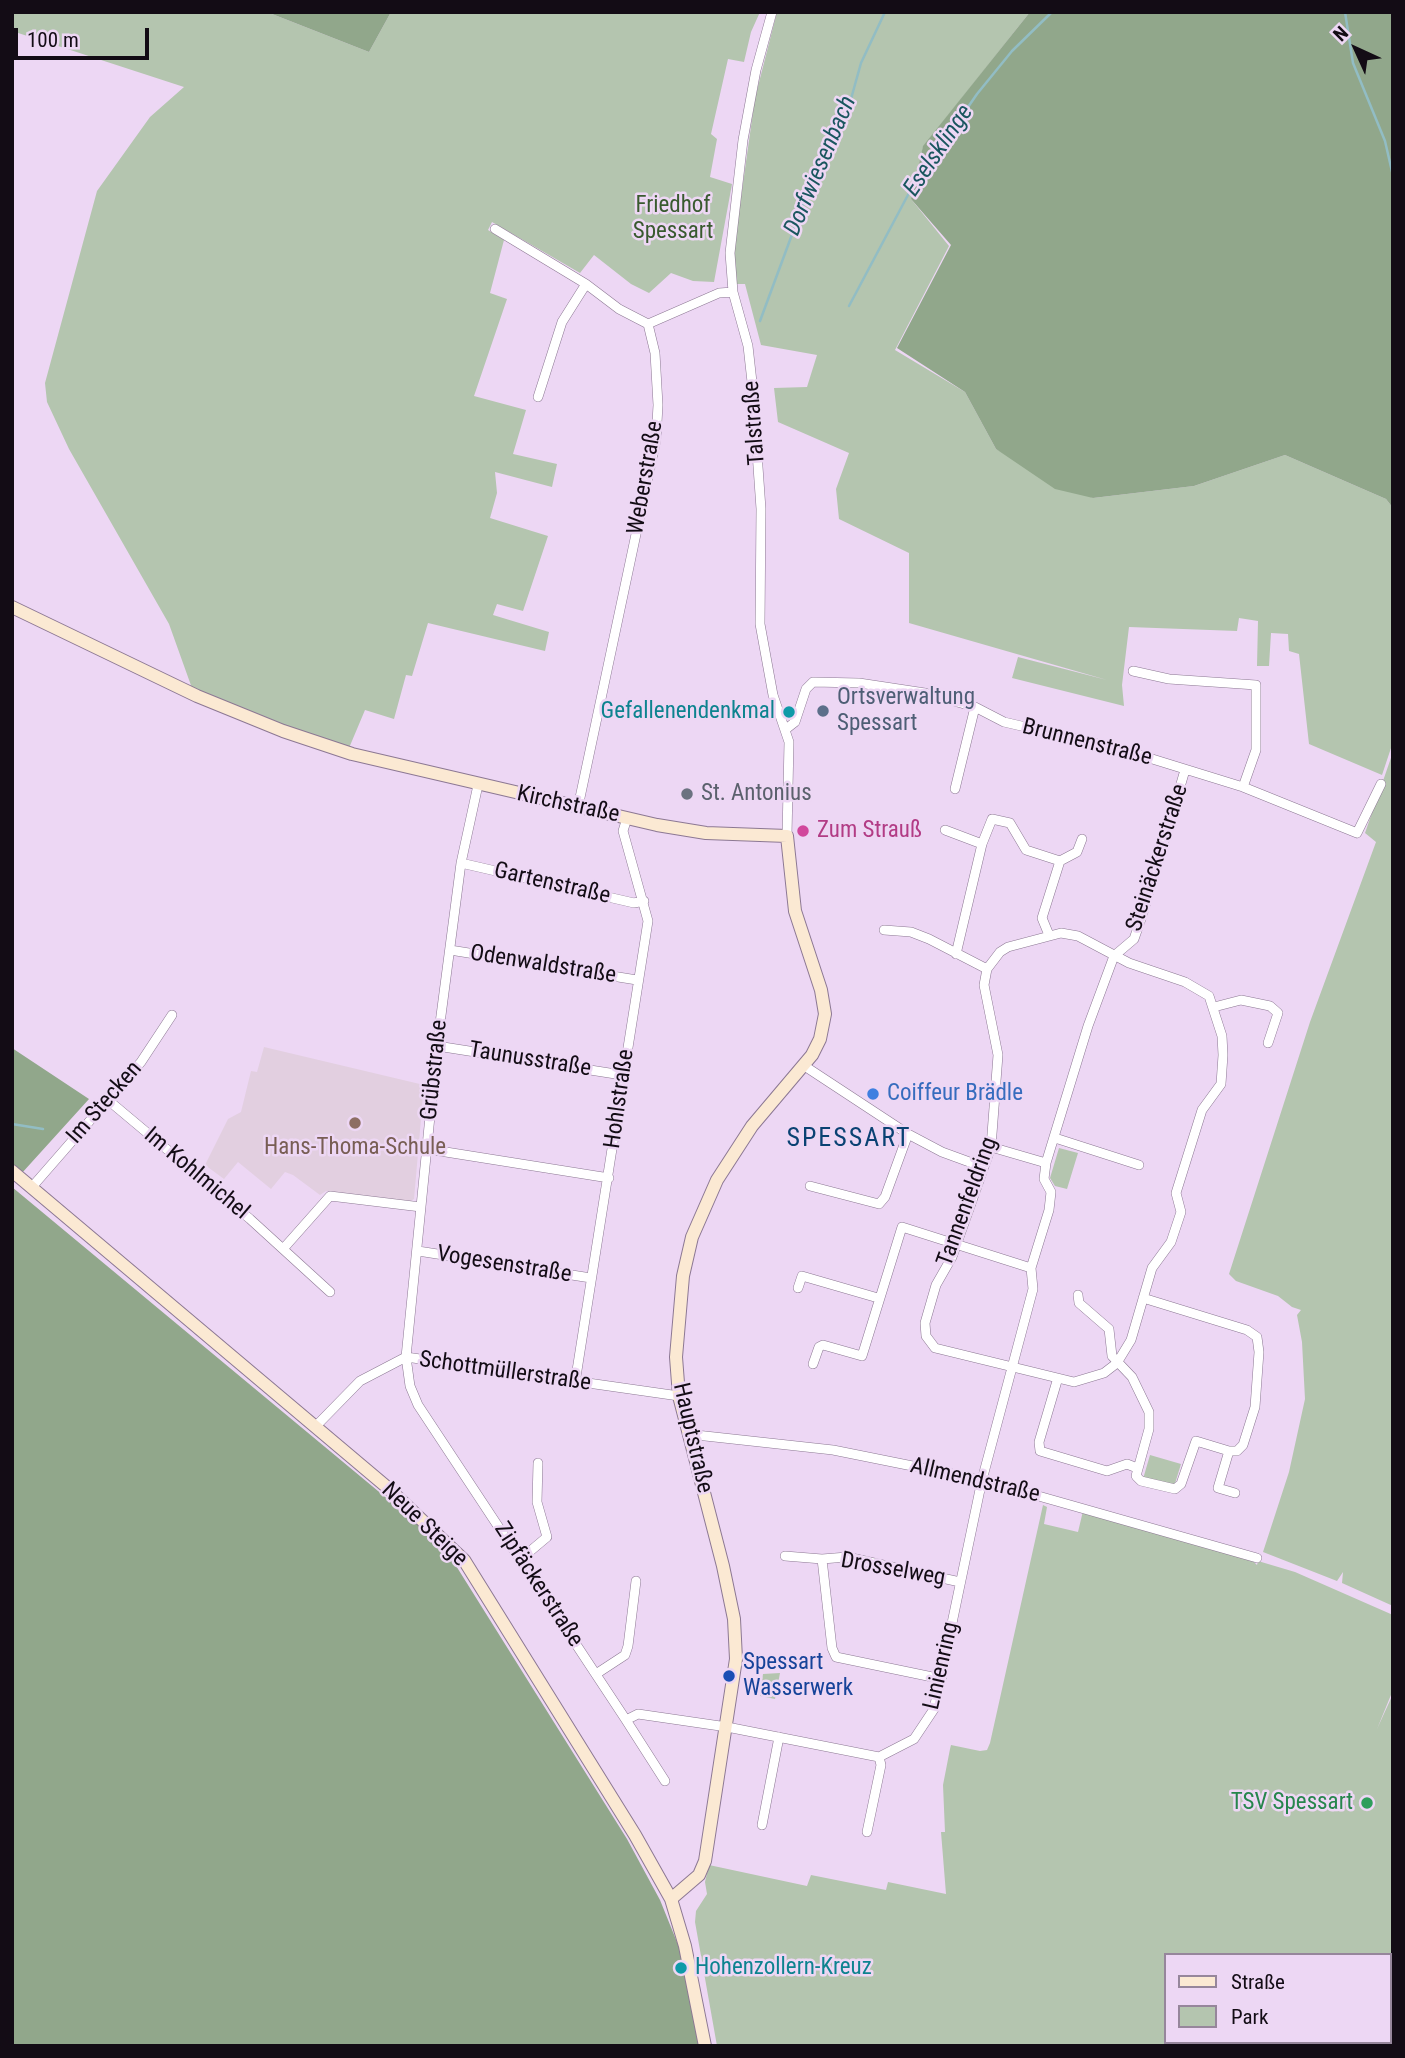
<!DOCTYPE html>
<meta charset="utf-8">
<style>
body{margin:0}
#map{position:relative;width:1405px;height:2058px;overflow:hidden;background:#edd7f4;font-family:"Roboto Condensed",sans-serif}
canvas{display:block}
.frame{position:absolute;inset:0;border:14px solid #130c15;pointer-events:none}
.legend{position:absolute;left:1164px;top:1953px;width:228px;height:91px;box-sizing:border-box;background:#edd7f4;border:2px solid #96869b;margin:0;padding:9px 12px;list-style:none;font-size:21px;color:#130c15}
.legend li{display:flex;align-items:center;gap:14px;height:35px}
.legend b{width:35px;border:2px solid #96869b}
.north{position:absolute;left:1321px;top:14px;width:70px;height:70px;-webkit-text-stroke:5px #edd7f4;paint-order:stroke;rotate:315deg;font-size:19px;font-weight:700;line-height:28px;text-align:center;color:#130c15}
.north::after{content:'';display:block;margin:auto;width:24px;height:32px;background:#130c15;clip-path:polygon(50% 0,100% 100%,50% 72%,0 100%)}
.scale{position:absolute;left:14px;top:28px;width:135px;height:32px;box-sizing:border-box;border:4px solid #130c15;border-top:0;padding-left:9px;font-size:21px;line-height:24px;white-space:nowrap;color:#130c15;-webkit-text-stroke:5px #edd7f4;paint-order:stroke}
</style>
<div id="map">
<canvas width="1405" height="2058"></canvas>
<div class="frame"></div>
<ul class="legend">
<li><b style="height:9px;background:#fbe9d3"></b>Straße</li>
<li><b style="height:19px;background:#b4c5af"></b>Park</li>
</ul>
<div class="north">N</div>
<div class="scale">100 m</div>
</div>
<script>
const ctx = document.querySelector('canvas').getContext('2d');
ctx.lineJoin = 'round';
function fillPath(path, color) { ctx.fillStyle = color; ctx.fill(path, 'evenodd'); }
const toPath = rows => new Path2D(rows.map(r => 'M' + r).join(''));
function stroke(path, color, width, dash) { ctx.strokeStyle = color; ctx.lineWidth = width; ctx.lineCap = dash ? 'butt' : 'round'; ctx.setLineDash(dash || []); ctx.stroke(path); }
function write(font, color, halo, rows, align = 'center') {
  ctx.font = font + ' "Roboto Condensed",sans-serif'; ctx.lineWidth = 5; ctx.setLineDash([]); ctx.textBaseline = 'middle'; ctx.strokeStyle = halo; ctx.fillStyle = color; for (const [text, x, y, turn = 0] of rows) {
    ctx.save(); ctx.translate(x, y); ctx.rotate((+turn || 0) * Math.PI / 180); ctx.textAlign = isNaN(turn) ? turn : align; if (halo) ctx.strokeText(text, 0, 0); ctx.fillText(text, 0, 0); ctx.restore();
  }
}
fillPath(toPath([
 [264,1047,424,1085,414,1199,409,1202,326,1191,320,1195,293,1175,285,1172,271,1189,238,1162,224,1179,205,1165,228,1119,241,1112,251,1071,257,1072]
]), '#e2cfe0');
fillPath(toPath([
 [12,12,267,12,369,52,391,12,760,12,751,32,744,62,728,59,711,134,717,139,710,177,732,184,714,282,693,281,671,273,649,293,631,284,594,255,580,273,492,222,488,230,504,240,490,293,507,299,474,396,526,410,513,454,557,464,552,487,495,472,497,493,490,518,548,536,523,611,497,604,493,615,549,632,545,651,428,623,412,676,406,675,394,719,365,710,349,748,296,732,193,691,169,624,69,449,47,402,45,383,97,191,150,117,184,87,12,31],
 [777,12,1030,12,923,147,911,199,949,246,895,350,965,392,996,449,1093,498,1194,486,1285,455,1386,499,1393,508,1393,742,1382,775,1309,744,1299,654,1289,651,1288,634,1271,633,1269,666,1257,666,1258,621,1239,618,1237,631,1129,627,1122,685,1124,706,1012,678,1018,657,1107,680,909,623,909,553,839,519,836,489,849,453,778,422,774,388,807,387,817,355,761,345,745,284,737,284,733,254,755,98],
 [1393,752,1393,1606,1342,1583,1343,1572,1337,1581,1263,1552,1289,1472,1305,1399,1302,1342,1297,1315,1301,1310,1292,1307,1278,1296,1236,1281,1229,1274,1310,1022,1376,842,1365,833],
 [1059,1148,1078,1153,1067,1189,1055,1186,1050,1178],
 [1150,1455,1181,1464,1174,1487,1143,1479],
 [1043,1505,1047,1507,1044,1524,1078,1532,1083,1511,1251,1559,1257,1565,1258,1561,1295,1572,1393,1615,1393,1690,1377,1729,1393,1694,1393,2046,717,2046,695,1922,696,1911,707,1894,705,1882,709,1865,807,1886,811,1875,886,1890,888,1882,946,1894,941,1832,945,1832,943,1785,950,1749,951,1745,980,1751,987,1750,990,1743],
 [1165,1955,1389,1955,1389,2042,1165,2042],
 [780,1673,775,1699,760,1696,763,1674]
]), '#b4c5af');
fillPath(toPath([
 [267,12,391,12,369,52],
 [1030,12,1393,12,1393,508,1386,499,1285,455,1194,486,1093,498,1055,489,996,449,965,392,897,348,951,245,911,199,923,146],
 [12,1048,89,1099,12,1184],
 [12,1187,443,1545,627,1839,660,1900,683,1957,703,2046,12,2046]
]), '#91a78b');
stroke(toPath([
 [1345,12,1353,63,1385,141,1393,176],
 [849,306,909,193,977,94,1012,51,1052,12],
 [760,321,827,140,844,124,861,63,885,12],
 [12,1124,43,1129]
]), '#92bdc4', 2.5);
const street = toPath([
 [772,12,756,70,743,140,730,253,733,292,748,346,752,382,761,509,760,624,773,695,789,742,787,836],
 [495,229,586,284,619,309,648,324],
 [648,324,719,293,733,292],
 [538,397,562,322,586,284],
 [1133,671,1169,679,1256,685,1256,750,1243,787],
 [786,729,795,722,806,689,813,682,859,683,925,693,975,707,1004,722,1120,749,1243,787,1357,833,1381,784],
 [478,785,461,863,437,1046,406,1357,410,1386,418,1405,626,1720,638,1714,727,1727,879,1757,914,1739,934,1709,982,1480,1033,1289,1031,1268,1049,1210,1051,1192,1044,1179,1046,1163,1088,1026,1114,956,1134,939,1142,916,1185,770],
 [955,789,975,707],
 [578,807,656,440,658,405,655,353,648,324],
 [945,830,982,844],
 [1060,861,1077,852,1082,839],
 [461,863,634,903,644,901],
 [884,930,911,932,929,939,987,969],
 [1061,933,1078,936,1129,963,1185,982,1209,996,1222,1036,1223,1055,1221,1084,1202,1110,1176,1193,1181,1212,1171,1242,1152,1268,1131,1340,1117,1363,1104,1373,1074,1382,935,1348,926,1336,925,1323,936,1285,952,1257,991,1147,998,1055,984,985,987,969,1000,952,1008,947,1061,933],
 [1049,935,1042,918,1060,861],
 [450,950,637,980],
 [956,954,982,844,992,819,1010,823,1026,850,1060,861],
 [1214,1007,1241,1000,1270,1006,1278,1013,1268,1043],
 [437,1046,622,1075],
 [803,1065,908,1134,942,1152,983,1167],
 [108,1100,250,1219,330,1292],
 [1055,1138,1139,1165],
 [991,1147,1046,1163],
 [427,1149,609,1178],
 [810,1186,879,1204,885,1197,908,1134],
 [32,1187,141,1062,172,1015],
 [283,1249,330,1196,421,1207],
 [418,1251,591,1278],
 [798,1288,802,1276,878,1298],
 [1078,1295,1079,1303,1109,1329,1112,1356,1132,1377,1149,1412,1149,1429,1136,1476,1141,1481,1175,1489,1181,1484,1196,1441,1229,1451,1237,1451,1243,1445,1255,1407,1259,1352,1257,1337,1247,1330,1143,1298],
 [813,1364,819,1347,823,1345,862,1356,902,1227,1031,1268],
 [1057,1381,1039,1442,1040,1451,1107,1471,1127,1464,1137,1468],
 [575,1383,648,921,623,831,627,818],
 [315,1427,360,1381,406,1357,679,1396],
 [687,1434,833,1450,982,1480,1257,1558],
 [1229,1451,1218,1488,1235,1493],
 [785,1556,822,1559,847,1557,960,1582],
 [522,1558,547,1537,537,1502,538,1463],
 [822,1559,832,1648,836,1657,942,1679],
 [596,1674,625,1655,628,1646,636,1581],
 [626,1720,665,1781],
 [762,1825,779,1737],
 [867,1832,881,1765,879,1757]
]);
const secondary = toPath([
 [12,607,197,696,283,731,352,754,657,825,706,833,787,836,795,911,821,990,825,1014,820,1039,812,1055,752,1126,717,1180,692,1237,683,1276,676,1357,679,1396,723,1566,734,1619,736,1659,705,1861,699,1875,671,1899],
 [12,1171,388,1488,464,1560,635,1835,671,1899,685,1946,705,2046]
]);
stroke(street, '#8c7893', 10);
stroke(secondary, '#8c7893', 14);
stroke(street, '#fff', 9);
stroke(secondary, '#fbe9d3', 12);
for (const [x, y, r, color] of [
 [823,711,7,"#5c6f8a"],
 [789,712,7,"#0f9aa8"],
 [687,794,7,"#6b7280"],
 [803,831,7,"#d1479c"],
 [873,1094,7,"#3f7fe0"],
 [355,1123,7,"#8d6e63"],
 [729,1676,7,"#1a4fb4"],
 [1367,1803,7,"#2e9e5b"],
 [681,1968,7,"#0f9aa8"]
]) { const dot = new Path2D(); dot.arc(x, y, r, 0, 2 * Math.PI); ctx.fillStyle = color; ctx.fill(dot); stroke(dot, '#edd7f4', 2.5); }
write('23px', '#395a2f', '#edd7f4', [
 ["Friedhof",673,206],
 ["Spessart",673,232]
]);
write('23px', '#130c15', '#edd7f4', [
 ["Talstraße",755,423,-94],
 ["Weberstraße",646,478,-80],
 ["Brunnenstraße",1087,743,14],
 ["Kirchstraße",568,805,12],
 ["Steinäckerstraße",1158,858,-72],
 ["Gartenstraße",552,884,13],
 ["Odenwaldstraße",543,965,9],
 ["Taunusstraße",530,1060,9],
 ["Grübstraße",435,1070,-84],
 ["Hohlstraße",620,1099,-82],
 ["Im Stecken",105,1103,-49],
 ["Im Kohlmichel",196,1174,40],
 ["Tannenfeldring",968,1202,-70],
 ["Vogesenstraße",504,1265,9],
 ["Schottmüllerstraße",505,1372,8],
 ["Hauptstraße",692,1438,77],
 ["Allmendstraße",975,1481,13],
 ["Neue Steige",424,1525,44],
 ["Drosselweg",893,1570,10],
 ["Zipfäckerstraße",538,1585,57],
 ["Linienring",942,1666,-77]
]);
write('23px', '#4e5e75', '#edd7f4', [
 ["Ortsverwaltung",837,698],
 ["Spessart",837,724]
], 'left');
write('23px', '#0d838f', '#edd7f4', [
 ["Gefallenendenkmal",775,712],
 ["Hohenzollern-Kreuz",695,1968,"left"]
], 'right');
write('23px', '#5b616d', '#edd7f4', [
 ["St. Antonius",701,794]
], 'left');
write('23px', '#b23c85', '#edd7f4', [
 ["Zum Strauß",817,831]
], 'left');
write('23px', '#366cbe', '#edd7f4', [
 ["Coiffeur Brädle",887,1094]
], 'left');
write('23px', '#785e54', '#edd7f4', [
 ["Hans-Thoma-Schule",355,1148]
]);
write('23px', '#164399', '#edd7f4', [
 ["Spessart",743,1663],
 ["Wasserwerk",743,1689]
], 'left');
write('23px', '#27864d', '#edd7f4', [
 ["TSV Spessart",1353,1803]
], 'right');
write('italic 24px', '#1a565f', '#edd7f4', [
 ["Eselsklinge",939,151,-56],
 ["Dorfwiesenbach",821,166,-67]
]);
ctx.letterSpacing = '2px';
write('26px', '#0a4273', '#edd7f4', [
 ["SPESSART",849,1139]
]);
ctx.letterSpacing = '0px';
</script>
